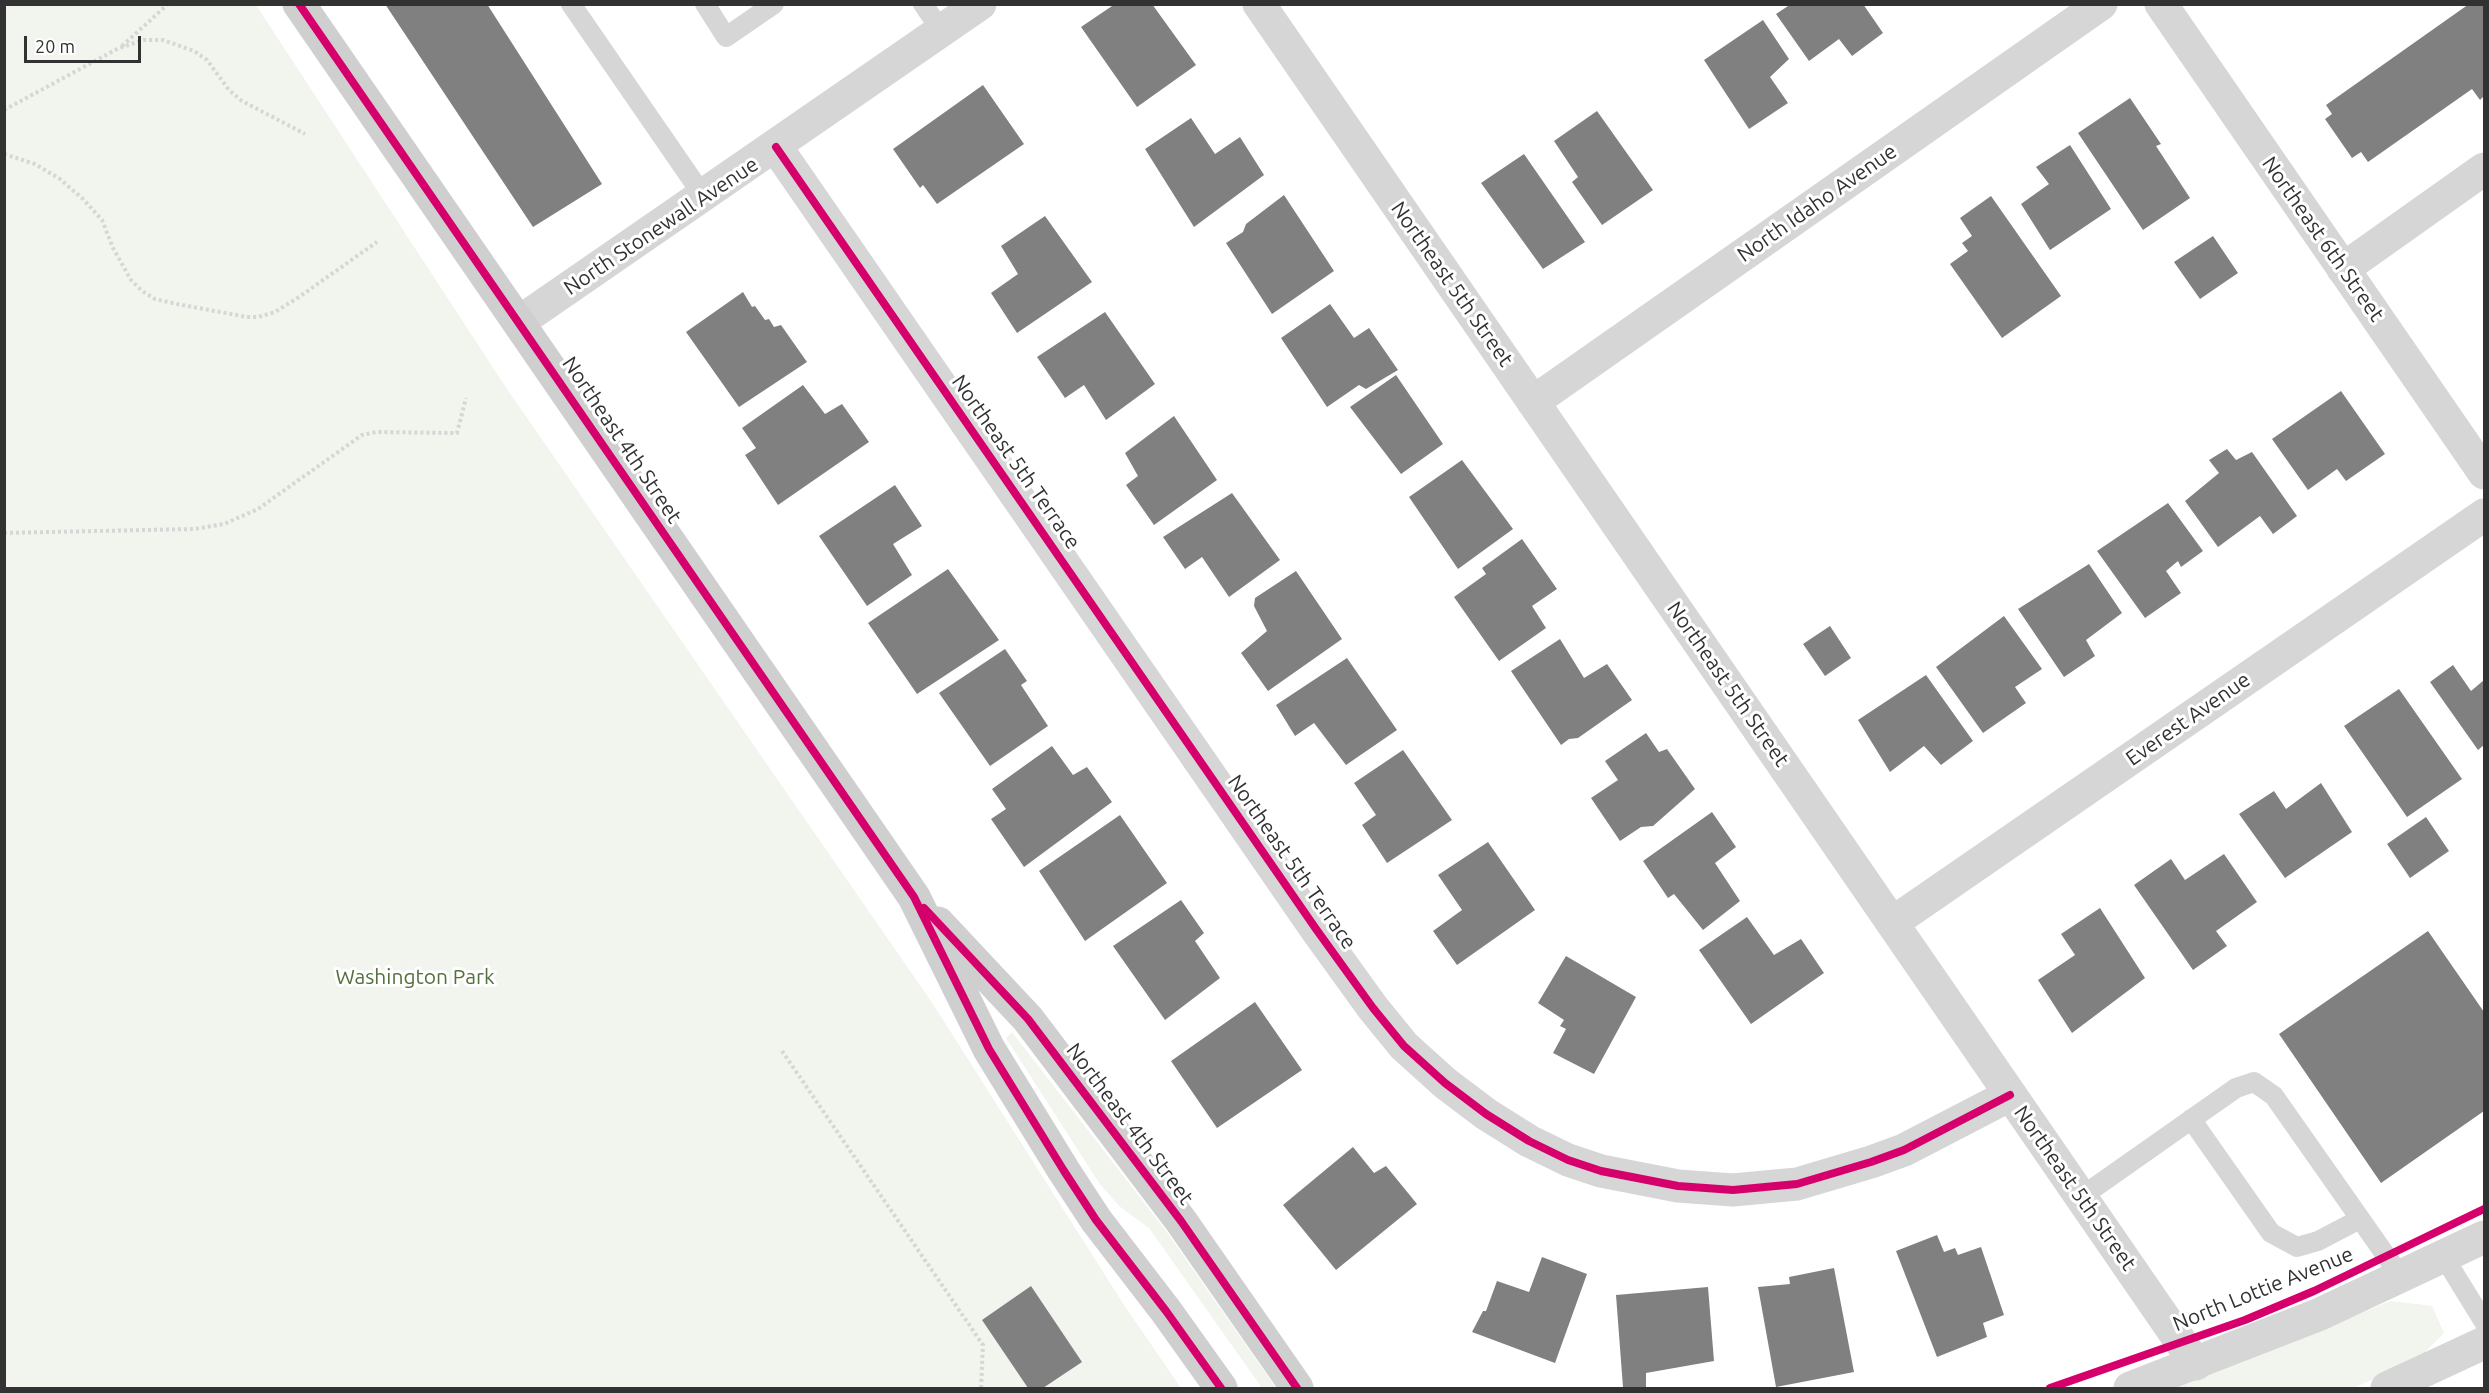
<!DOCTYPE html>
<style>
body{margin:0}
#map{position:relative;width:2489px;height:1393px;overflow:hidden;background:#fff;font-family:Ubuntu,sans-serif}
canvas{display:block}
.frame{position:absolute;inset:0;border:6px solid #323232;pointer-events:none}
.scale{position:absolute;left:24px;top:36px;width:117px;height:27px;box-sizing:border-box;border:3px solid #323232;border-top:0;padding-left:8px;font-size:18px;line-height:21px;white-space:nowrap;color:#323232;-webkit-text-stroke:4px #fff;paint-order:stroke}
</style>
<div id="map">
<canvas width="2489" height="1393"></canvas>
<div class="frame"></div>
<div class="scale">20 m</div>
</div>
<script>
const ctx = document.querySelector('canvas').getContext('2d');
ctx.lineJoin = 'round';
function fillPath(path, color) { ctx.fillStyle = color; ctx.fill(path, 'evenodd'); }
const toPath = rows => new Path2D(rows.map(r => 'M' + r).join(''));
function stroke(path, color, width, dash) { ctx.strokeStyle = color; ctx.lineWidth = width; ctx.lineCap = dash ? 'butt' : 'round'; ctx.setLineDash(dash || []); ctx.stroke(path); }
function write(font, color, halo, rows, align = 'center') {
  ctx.font = font + ' Ubuntu,sans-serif'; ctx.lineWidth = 6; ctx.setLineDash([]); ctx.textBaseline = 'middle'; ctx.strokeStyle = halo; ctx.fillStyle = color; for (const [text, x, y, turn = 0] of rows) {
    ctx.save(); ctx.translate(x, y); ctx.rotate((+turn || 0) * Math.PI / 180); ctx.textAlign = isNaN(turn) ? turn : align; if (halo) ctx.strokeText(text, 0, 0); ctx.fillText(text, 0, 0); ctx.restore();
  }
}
fillPath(toPath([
 [5,5,256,5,507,389,933,1004,1124,1305,1181,1388,5,1388],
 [1012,1032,1166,1231,1276,1388,1262,1388,1149,1228,1119,1206,1099,1183,1006,1038],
 [2391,1301,2432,1306,2444,1333,2416,1361,2353,1388,2175,1388]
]), '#f1f5ed');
fillPath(toPath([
 [385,4,487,4,602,184,533,227],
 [1115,4,1152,4,1196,65,1137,107,1081,27],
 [1791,4,1863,4,1883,33,1852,56,1839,39,1809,61,1776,14],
 [2469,4,2484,4,2484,96,2480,100,2472,89,2368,162,2361,152,2352,158,2325,119,2332,114,2326,105],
 [1763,20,1789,59,1770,77,1788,103,1749,129,1704,60],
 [983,85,1024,144,937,204,923,185,920,188,893,149],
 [2130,98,2161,144,2156,146,2190,198,2143,230,2078,133],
 [1597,111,1653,190,1602,225,1572,182,1578,177,1554,141],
 [1191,118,1215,154,1240,137,1264,175,1194,227,1145,149],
 [2070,145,2111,209,2050,250,2021,204,2049,184,2036,167],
 [1524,154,1585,242,1543,269,1481,183],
 [1284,195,1334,271,1272,314,1226,243,1243,232,1246,224],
 [1991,196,2061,296,2002,338,1950,264,1968,251,1962,243,1972,236,1960,218],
 [1045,216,1092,282,1017,333,991,293,1018,274,1001,246],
 [2213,236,2238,273,2200,299,2174,262],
 [743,292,752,307,755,306,765,320,769,319,774,327,781,325,807,362,739,407,686,332],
 [1330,304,1354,338,1369,328,1398,370,1366,389,1359,385,1327,407,1281,338],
 [1105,312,1155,384,1106,420,1084,385,1065,398,1037,357],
 [1396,375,1443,444,1401,474,1350,407],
 [803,385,825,414,842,404,869,442,778,505,745,455,756,448,742,428],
 [2341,391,2385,454,2346,481,2337,469,2308,490,2272,439],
 [1174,416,1217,480,1154,525,1126,485,1138,476,1125,453],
 [2227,449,2236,460,2252,452,2297,516,2273,534,2260,516,2218,547,2185,501,2219,473,2209,460],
 [1462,460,1513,529,1458,569,1409,497],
 [895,485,922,526,893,544,912,575,867,606,819,536],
 [1232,493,1280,560,1229,597,1202,557,1185,569,1163,537],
 [2168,503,2203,551,2181,567,2178,561,2166,571,2181,593,2145,618,2097,551],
 [1522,539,1557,589,1532,606,1546,628,1499,661,1454,597,1486,574,1482,568],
 [2089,564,2122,613,2086,640,2095,656,2064,677,2018,609],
 [948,569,999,640,917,694,868,623],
 [1296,571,1342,639,1268,691,1241,653,1267,631,1254,606,1255,598],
 [2004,616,2042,669,2015,687,2026,703,1983,733,1936,667],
 [1830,626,1851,658,1825,676,1803,644],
 [1560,639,1584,678,1607,664,1632,700,1578,738,1569,739,1561,745,1511,671],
 [1005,649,1027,681,1021,685,1048,726,990,766,939,693],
 [1347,658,1397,730,1346,765,1314,723,1295,736,1276,705],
 [2453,665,2471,691,2484,680,2484,745,2478,750,2430,682],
 [1926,675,1973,741,1941,765,1924,746,1890,772,1858,720],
 [2399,689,2462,779,2407,817,2344,726],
 [1646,733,1659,752,1667,749,1695,789,1653,826,1641,827,1620,841,1591,798,1618,780,1605,761],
 [1052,746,1073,775,1087,767,1112,802,1024,867,991,819,1006,809,992,789],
 [1403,750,1452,820,1387,863,1362,825,1376,815,1354,783],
 [2321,783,2352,832,2285,878,2239,814,2274,791,2286,809],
 [1712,812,1736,847,1715,863,1740,901,1703,930,1674,894,1668,898,1643,861],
 [1120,815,1167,883,1085,941,1039,871],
 [2426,817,2449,851,2410,878,2387,844],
 [1488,842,1535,910,1457,965,1433,931,1462,910,1438,875],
 [2224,854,2257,902,2216,931,2227,946,2193,970,2134,885,2171,859,2185,880],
 [1181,900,1204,933,1195,941,1220,978,1165,1020,1113,946],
 [2100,908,2145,978,2072,1033,2038,980,2075,955,2061,934],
 [1747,917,1774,955,1801,939,1824,973,1751,1024,1699,950],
 [2428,931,2484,1012,2484,1111,2381,1183,2279,1034],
 [1566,956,1636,997,1594,1074,1553,1053,1566,1029,1560,1026,1564,1020,1538,1003],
 [1255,1002,1302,1070,1217,1128,1171,1061],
 [1353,1147,1374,1173,1386,1166,1417,1204,1336,1270,1283,1205],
 [1937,1235,1944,1252,1955,1248,1958,1255,1981,1247,2004,1315,1983,1323,1987,1337,1937,1357,1896,1251],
 [1542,1257,1587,1274,1555,1363,1472,1332,1483,1311,1486,1311,1497,1281,1529,1292],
 [1834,1268,1854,1372,1776,1387,1758,1287,1790,1284,1789,1277],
 [1031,1286,1082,1362,1043,1388,1028,1388,982,1320],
 [1708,1287,1714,1361,1646,1373,1646,1388,1623,1387,1616,1295]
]), '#808080');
stroke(toPath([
 [122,46,168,4],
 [4,110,119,48,144,40,163,40,194,51,207,60,229,90,242,101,305,134],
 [4,154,35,164,60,179,83,199,102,220,113,248,131,280,142,291,155,299,177,304,247,317,258,317,275,312,299,297,377,242],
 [4,533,195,529,224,524,258,509,362,435,376,432,457,433,466,398],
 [782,1051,983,1345,981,1388]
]), '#d6d6d6', 4, [3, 3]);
stroke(toPath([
 [571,4,704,197],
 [705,4,726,37,774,4],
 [923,4,942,32],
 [2191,1119,2271,1233,2297,1247,2318,1241,2360,1219],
 [2081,1197,2236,1088,2254,1082,2274,1096,2401,1277],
 [2444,1257,2484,1322]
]), '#d6d6d6', 20);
stroke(toPath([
 [1259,4,2196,1364],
 [2161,4,2484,473],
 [776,147,1316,929,1373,1008,1404,1046,1445,1083,1486,1114,1529,1141,1568,1160,1601,1171,1678,1186,1733,1190,1797,1184,1871,1162,1904,1150,2010,1095],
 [2343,269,2484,169],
 [519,322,980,4],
 [1533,402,2101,4],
 [1892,923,2484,515]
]), '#d6d6d6', 33);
stroke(toPath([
 [2130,1388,2320,1314,2484,1237],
 [2387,1388,2484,1343]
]), '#d6d6d6', 33);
stroke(toPath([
 [299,4,914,897,989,1049,1064,1171,1096,1220,1166,1311,1221,1388],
 [938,923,1028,1019,1181,1221,1297,1388]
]), '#cfcfcf', 33);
stroke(toPath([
 [299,4,914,897,989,1049,1064,1171,1096,1220,1166,1311,1221,1388],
 [776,147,1316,929,1373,1008,1404,1046,1445,1083,1486,1114,1529,1141,1568,1160,1601,1171,1678,1186,1733,1190,1797,1184,1871,1162,1904,1150,2010,1095],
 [924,908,1028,1019,1181,1221,1297,1388],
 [2050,1388,2245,1320,2314,1291,2484,1209]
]), '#d6006c', 8);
write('21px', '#323232', '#fff', [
 ["North Idaho Avenue",1817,203,-35],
 ["North Stonewall Avenue",661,226,-34],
 ["Northeast 6th Street",2323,239,55],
 ["Northeast 5th Street",1452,284,55],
 ["Northeast 4th Street",622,440,56],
 ["Northeast 5th Terrace",1016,462,55],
 ["Northeast 5th Street",1728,684,55],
 ["Everest Avenue",2188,719,-35],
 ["Northeast 5th Terrace",1292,862,55],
 ["Northeast 4th Street",1130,1124,53],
 ["Northeast 5th Street",2075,1188,55],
 ["North Lottie Avenue",2263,1289,-22]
]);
write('21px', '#53703e', '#fff', [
 ["Washington Park",415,977]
]);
</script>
